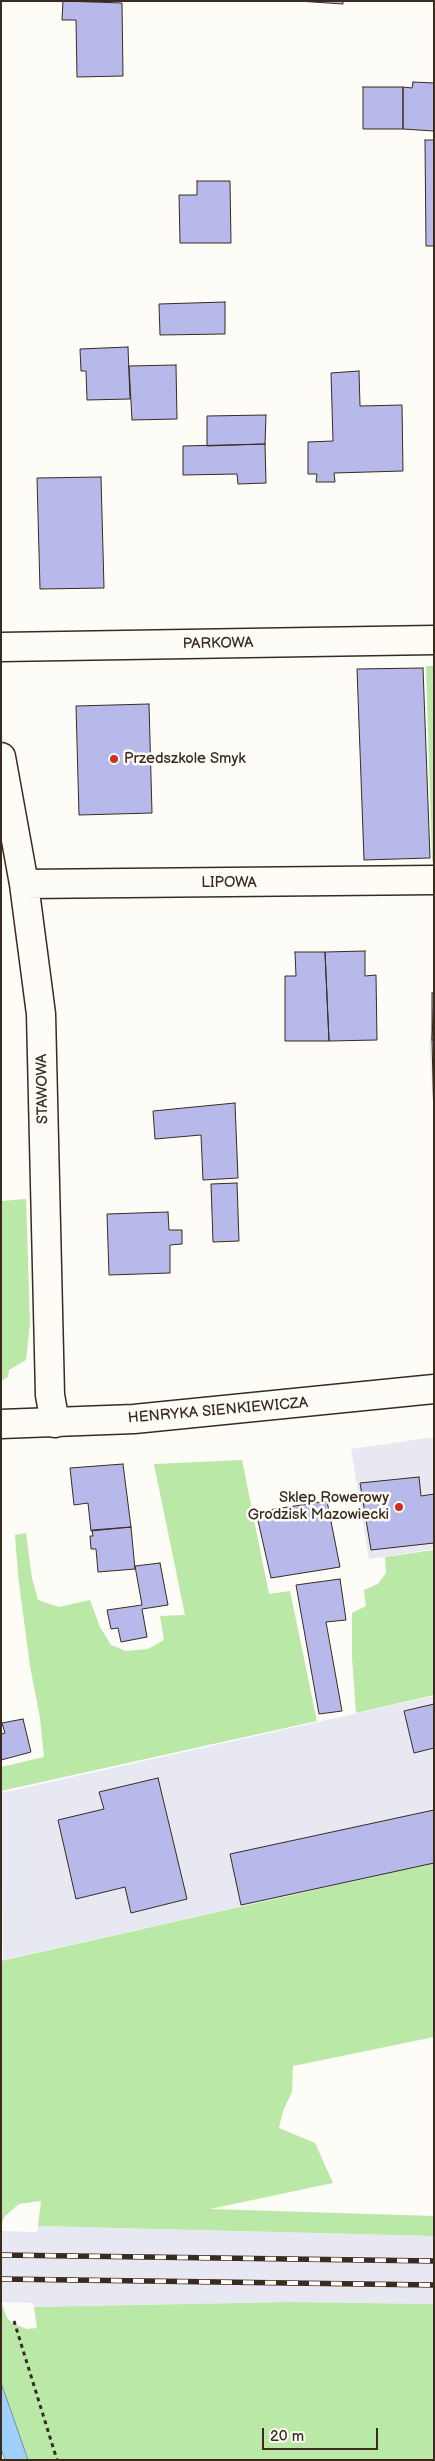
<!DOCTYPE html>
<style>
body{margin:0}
#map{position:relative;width:435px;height:2461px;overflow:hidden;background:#fdfcf7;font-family:"Balsamiq Sans",sans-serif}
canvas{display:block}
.frame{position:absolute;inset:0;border:2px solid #3b2a1e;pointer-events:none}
.scale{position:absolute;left:262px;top:2428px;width:116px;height:22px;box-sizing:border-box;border:2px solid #3b2a1e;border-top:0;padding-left:6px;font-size:15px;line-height:18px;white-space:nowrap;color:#3b2a1e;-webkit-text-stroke:4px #fdfcf7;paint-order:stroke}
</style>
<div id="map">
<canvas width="435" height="2461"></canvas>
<div class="frame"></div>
<div class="scale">20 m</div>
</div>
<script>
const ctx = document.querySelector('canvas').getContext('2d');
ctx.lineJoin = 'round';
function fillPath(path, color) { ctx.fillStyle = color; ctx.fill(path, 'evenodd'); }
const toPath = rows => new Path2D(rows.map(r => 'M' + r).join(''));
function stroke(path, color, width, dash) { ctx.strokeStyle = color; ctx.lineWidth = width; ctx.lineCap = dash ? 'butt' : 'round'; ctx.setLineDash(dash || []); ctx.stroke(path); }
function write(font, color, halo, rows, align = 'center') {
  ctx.font = font + ' "Balsamiq Sans",sans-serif'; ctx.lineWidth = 5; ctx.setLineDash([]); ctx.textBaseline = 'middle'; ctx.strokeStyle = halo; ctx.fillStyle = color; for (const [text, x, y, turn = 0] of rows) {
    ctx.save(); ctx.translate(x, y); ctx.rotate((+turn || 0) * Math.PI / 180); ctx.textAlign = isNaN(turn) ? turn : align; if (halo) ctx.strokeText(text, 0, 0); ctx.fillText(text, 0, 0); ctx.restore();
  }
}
fillPath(toPath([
 [429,1040,434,1040,434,1120],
 [434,1437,434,1549,369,1559,351,1449],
 [434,1696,434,1863,3,1960,1,1793],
 [38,2226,434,2236,434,2304,289,2302,34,2307,33,2303,1,2302,1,2231,37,2232]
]), '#e8e8f3');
fillPath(toPath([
 [426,666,434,666,434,864,432,860],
 [26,1199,30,1323,26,1360,9,1370,8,1377,1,1381,1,1201],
 [242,1460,269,1594,290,1591,317,1721,1,1791,1,1767,44,1757,40,1718,30,1666,18,1575,15,1535,26,1533,32,1578,38,1600,59,1607,90,1600,100,1627,111,1645,126,1651,148,1649,164,1640,160,1616,185,1615,154,1464],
 [434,1550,434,1695,356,1713,352,1658,352,1613,366,1606,364,1590,378,1584,386,1573,385,1557],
 [434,1863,434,2037,293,2066,292,2092,283,2111,279,2128,315,2143,333,2183,210,2209,434,2216,434,2236,38,2226,41,2201,19,2204,5,2216,1,2224,1,1961],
 [1,2302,7,2318,12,2323,27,2329,37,2328,34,2307,289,2302,434,2304,434,2460,28,2460,1,2383]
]), '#bae8a6');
const water = toPath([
 [1,2383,11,2411,28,2460,5,2460,1,2449,1,2383]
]);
fillPath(water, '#9fd1fc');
stroke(water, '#778ea3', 1);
const building = toPath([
 [63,1,122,3,123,76,77,77,76,20,62,20,63,1],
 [298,1,343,1,343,4,298,1],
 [413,82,434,83,434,131,403,129,403,87,412,88,413,82],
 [363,87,403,87,403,129,363,129,363,87],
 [425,140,434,140,434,246,426,246,425,140],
 [197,181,230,181,231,243,180,243,179,195,197,195,197,181],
 [225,302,225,334,160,335,159,304,225,302],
 [128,347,130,399,87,400,86,371,81,371,80,349,128,347],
 [176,365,177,419,132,420,129,366,176,365],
 [359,371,360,406,402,405,403,471,334,473,335,482,316,482,317,474,308,474,308,442,333,441,331,373,359,371],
 [266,415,265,444,207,446,207,416,266,415],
 [265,444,266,483,238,484,237,474,183,475,183,446,265,444],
 [101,477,104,588,40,589,37,478,101,477],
 [423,668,430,858,364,860,357,669,423,668],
 [149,704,152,813,79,815,76,706,149,704],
 [365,951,365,976,376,975,377,1040,329,1041,325,952,365,951],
 [295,952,325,952,329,1041,285,1041,285,976,296,976,295,952],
 [432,993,434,993,432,1040,432,993],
 [432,1040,434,1040,434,1123,432,1040],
 [235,1103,238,1178,203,1180,201,1135,155,1139,153,1111,235,1103],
 [237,1183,239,1241,213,1242,211,1184,237,1183],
 [168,1212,169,1230,182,1230,182,1244,170,1245,170,1273,109,1275,107,1214,168,1212],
 [123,1464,131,1527,91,1531,88,1503,74,1505,70,1468,123,1464],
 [419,1477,421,1496,434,1494,434,1543,371,1550,360,1483,419,1477],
 [327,1501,340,1567,271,1578,256,1512,327,1501],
 [131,1527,135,1569,98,1572,96,1549,91,1549,90,1536,93,1536,92,1530,131,1527],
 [160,1563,168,1605,142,1609,147,1637,121,1642,118,1628,111,1629,107,1610,142,1605,135,1566,160,1563],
 [340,1579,346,1620,326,1622,342,1711,319,1714,296,1585,340,1579],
 [434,1704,434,1748,414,1753,404,1711,434,1704],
 [23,1719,31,1752,1,1760,1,1734,5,1733,2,1723,23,1719],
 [158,1778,187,1899,131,1913,125,1887,76,1899,58,1820,104,1809,99,1792,158,1778],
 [434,1810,434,1863,241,1905,230,1854,434,1810]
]);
fillPath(building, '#b6b9ea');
stroke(building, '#3b2a1e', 1);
const minor = toPath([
 [1,647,434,640],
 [1,757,24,884,41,1014,50,1395,55,1423],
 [24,884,434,880]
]);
const major = toPath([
 [1,1424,134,1419,434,1389]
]);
stroke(minor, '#3b2a1e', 31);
stroke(major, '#3b2a1e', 31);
stroke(toPath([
 [14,2321,57,2460]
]), '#3b2a1e', 3, [4, 4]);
stroke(minor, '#fdfcf7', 28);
stroke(major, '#fdfcf7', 28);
const rail = toPath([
 [1,2255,434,2261],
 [1,2279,434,2285]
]);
stroke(rail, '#3b2a1e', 5.5);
stroke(rail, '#fdfcf7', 4, [11]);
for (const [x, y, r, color] of [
 [114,759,5,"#c8321e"],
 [399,1507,5,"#c8321e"]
]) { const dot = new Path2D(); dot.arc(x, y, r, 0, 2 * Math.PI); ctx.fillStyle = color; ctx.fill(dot); stroke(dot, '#fdfcf7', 2); }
write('15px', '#3b2a1e', '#fdfcf7', [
 ["PARKOWA",218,644,-1],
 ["LIPOWA",229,883],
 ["STAWOWA",43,1089,-91],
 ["HENRYKA SIENKIEWICZA",218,1411,-5]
]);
write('15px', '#3b2a1e', '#fdfcf7', [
 ["Przedszkole Smyk",124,759],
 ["Sklep Rowerowy",389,1498,"right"],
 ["Grodzisk Mazowiecki",389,1515,"right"]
], 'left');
</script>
